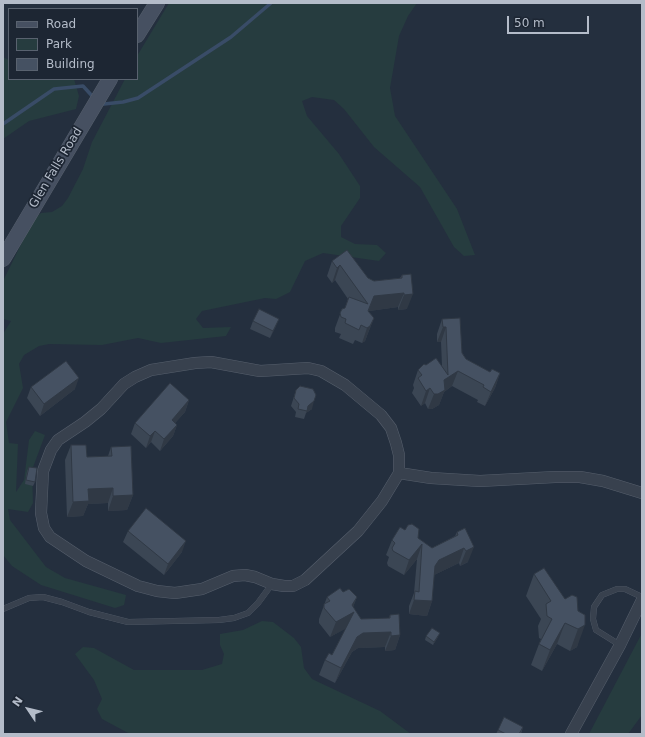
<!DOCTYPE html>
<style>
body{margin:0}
#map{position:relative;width:645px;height:737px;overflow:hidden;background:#242f3e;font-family:"DejaVu Sans",sans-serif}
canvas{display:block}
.frame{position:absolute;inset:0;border:4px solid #b4bcc9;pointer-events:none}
.legend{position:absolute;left:8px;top:8px;width:130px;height:72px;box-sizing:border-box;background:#1d2633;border:1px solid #59626f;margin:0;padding:5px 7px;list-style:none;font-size:12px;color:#b4bcc9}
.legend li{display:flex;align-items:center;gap:8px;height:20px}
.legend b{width:20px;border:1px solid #59626f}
.north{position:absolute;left:8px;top:689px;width:40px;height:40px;-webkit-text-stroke:3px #1d2633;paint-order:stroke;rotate:305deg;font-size:11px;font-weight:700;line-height:16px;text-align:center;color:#b4bcc9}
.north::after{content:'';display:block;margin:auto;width:14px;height:18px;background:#b4bcc9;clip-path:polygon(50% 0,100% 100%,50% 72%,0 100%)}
.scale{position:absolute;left:507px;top:16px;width:82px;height:18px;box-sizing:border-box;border:2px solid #b4bcc9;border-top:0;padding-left:5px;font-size:12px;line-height:14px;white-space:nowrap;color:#b4bcc9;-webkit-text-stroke:3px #1d2633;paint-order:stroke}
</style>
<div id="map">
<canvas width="645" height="737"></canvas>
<div class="frame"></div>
<ul class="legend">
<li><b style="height:5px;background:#465061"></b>Road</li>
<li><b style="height:11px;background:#263c3f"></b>Park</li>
<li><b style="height:11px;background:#455162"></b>Building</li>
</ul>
<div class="north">N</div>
<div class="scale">50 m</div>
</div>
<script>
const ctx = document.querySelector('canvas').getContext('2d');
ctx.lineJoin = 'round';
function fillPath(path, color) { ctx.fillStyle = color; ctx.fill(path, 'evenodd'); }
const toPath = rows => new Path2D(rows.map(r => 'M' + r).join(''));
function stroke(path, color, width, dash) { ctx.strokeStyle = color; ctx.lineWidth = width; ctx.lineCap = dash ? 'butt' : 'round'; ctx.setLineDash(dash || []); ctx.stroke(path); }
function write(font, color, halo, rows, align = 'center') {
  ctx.font = font + ' "DejaVu Sans",sans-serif'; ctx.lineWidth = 3.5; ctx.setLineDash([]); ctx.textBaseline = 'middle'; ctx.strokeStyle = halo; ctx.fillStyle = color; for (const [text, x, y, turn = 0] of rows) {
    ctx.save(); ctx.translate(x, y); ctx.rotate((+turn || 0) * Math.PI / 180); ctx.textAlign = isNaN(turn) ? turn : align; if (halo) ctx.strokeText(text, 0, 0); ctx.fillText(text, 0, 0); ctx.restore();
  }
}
fillPath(toPath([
 [169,3,417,3,408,16,399,36,390,88,395,116,457,209,475,255,464,256,454,247,420,187,374,147,344,109,334,100,312,97,302,101,307,116,339,154,360,186,360,198,341,226,341,237,355,244,377,245,386,253,379,261,323,253,305,261,290,292,276,299,265,298,202,311,196,319,203,328,231,327,226,336,161,343,138,338,102,345,49,344,39,346,24,355,19,364,23,388,6,422,9,443,18,444,16,492,24,480,29,440,35,431,45,435,32,470,33,503,28,512,8,509,10,520,46,567,65,578,126,595,124,605,115,608,41,585,12,566,3,555,3,334,11,321,3,319,3,281,33,220,41,213,52,212,62,206,68,198,83,169,92,142,125,79,137,79,137,56],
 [3,57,9,60,9,79,74,79,79,96,76,109,29,121,3,139],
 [262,621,273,622,294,638,301,647,304,668,312,679,380,711,411,734,130,734,102,719,97,709,102,699,94,680,75,654,83,647,94,648,134,670,202,670,222,664,224,654,220,645,220,634,243,630],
 [642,633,642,715,628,734,589,734]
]), '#263c3f');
stroke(toPath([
 [101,102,104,104,123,102,138,98,231,37,271,3],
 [3,124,54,89,83,86,94,98]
]), '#394c67', 3.5);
const lane = toPath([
 [3,609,29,598,43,597,62,602,89,612,128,622,219,620,234,618,248,613,258,603,272,584],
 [620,645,596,630,593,619,594,607,602,595,617,589,625,589,642,597]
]);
const street = toPath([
 [211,362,260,371,308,368,321,371,345,385,381,415,391,428,396,443,399,455,399,473,382,501,358,531,305,580,293,586,284,586,272,584,255,577,245,575,233,576,202,589,175,593,157,591,138,586,86,561,50,537,44,528,41,513,43,471,51,450,58,440,85,422,101,409,124,384,135,377,151,370,195,363,211,362],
 [399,473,431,478,480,481,555,477,580,477,603,481,642,493],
 [571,734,620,645,642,600]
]);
const secondary = toPath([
 [137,35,157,3],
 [3,259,110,79]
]);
stroke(lane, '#565f6c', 6);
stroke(street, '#565f6c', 12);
stroke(secondary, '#565f6c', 16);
stroke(lane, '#38414e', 5.5);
stroke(street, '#38414e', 11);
stroke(secondary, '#465061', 15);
fillPath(toPath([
 [332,261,374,281,400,278,402,275,407,309,398,310,398,307,369,311,369,312,374,318,368,333,365,341,362,343,355,340,353,344,339,338,341,334,335,332,335,328,342,309,345,308,348,299,335,280,332,283,327,276],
 [442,319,466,359,490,372,500,373,495,388,485,406,477,402,478,400,452,386,444,392,439,405,432,409,428,409,425,403,421,406,412,393,414,388,413,385,418,370,442,366,441,342,437,342,437,334],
 [253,321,276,326,270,338,250,329],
 [31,387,75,389,40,416,27,398],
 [296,390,312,409,306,413,304,419,295,417,296,412,291,406],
 [189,400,185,412,175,423,177,425,173,436,160,451,151,442,146,448,131,434,135,423],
 [71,445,87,457,108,456,111,447,133,495,127,510,108,511,108,503,88,504,83,516,67,517,65,460],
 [29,467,35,482,33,486,25,484,27,471],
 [465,528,468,562,460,566,459,563,434,575,432,601,427,616,409,614,409,606,414,593,417,559,404,575,388,566,387,563,389,557,386,555,392,540,418,538,432,548,455,536,457,532],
 [128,531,182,552,164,575,123,542],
 [534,574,565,599,578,611,585,615,577,647,570,651,557,644,542,671,531,665,539,644,541,639,539,638,538,626,541,619,526,596],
 [343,592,357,597,353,607,361,619,389,618,390,615,400,635,395,650,385,651,385,647,358,648,352,652,335,683,319,675,325,660,332,655,346,628,330,637,319,623,319,619,327,597],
 [426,636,438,637,433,645,425,640],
 [523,727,521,734,496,734,498,730]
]), '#3b4654');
fillPath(toPath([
 [340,265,335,280,332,283,337,268],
 [404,293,398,307,369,311,363,326,374,296],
 [413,294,407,309,398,310,404,295],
 [374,318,368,333,365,341,362,343,367,328],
 [279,319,276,326,270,338,273,331],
 [443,327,446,327,441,342,437,342],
 [458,371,452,386,444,392,439,405,432,409,428,409,434,394,444,380],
 [500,373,495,388,485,406,491,392],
 [79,378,75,389,40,416,44,404],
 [430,388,425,403,421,406,426,391],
 [189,400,185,412,168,431,172,420],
 [314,401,312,409,306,413,308,406],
 [177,425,173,436,160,451,164,439],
 [155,431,151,442,146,448,150,436],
 [113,488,108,503,88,504,83,516,67,517,73,502,88,489],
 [133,495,127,510,108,511,113,496],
 [186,541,182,552,164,575,168,564],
 [422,544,417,559,404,575,409,560],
 [474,547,468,562,460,566,466,551],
 [464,548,459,563,434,575,435,566,439,560],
 [357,597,351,612,354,612,349,627,330,637,336,622,352,605],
 [414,600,432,601,427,616,409,614],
 [565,623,557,644,542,671,550,650],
 [585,625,577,647,570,651,578,629],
 [391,632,385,647,358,648,352,652,335,683,341,668,357,637,363,633],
 [440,633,438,637,433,645,434,642],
 [400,635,395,650,385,651,391,636]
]), '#303945');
const building = toPath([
 [347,250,368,278,374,281,402,278,402,275,411,274,413,294,404,295,404,293,374,296,368,311,374,318,370,326,367,328,361,325,359,330,345,323,346,319,341,317,340,313,342,309,345,308,349,297,368,304,340,265,337,268,332,261,347,250],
 [259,309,279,319,273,331,253,321,259,309],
 [460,318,462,353,466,359,490,372,492,369,500,373,491,392,483,387,484,385,458,371,444,380,445,390,438,394,434,394,430,388,426,391,418,378,422,375,418,370,424,364,426,365,436,358,448,375,446,327,443,327,442,319,460,318],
 [66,361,79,378,44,404,31,387,66,361],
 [170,383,189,400,172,420,177,425,164,439,155,431,150,436,135,423,170,383],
 [300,386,313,389,316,395,314,401,308,406,307,411,298,409,299,404,294,398,296,390,300,386],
 [71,445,86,445,87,457,112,456,111,447,131,446,133,495,113,496,113,488,88,489,89,501,73,502,71,445],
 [29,467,37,468,35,482,26,480,29,467],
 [146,508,186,541,168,564,128,531,146,508],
 [412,524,419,529,418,538,432,548,458,535,457,532,465,528,474,547,466,551,464,548,439,560,435,566,432,601,414,600,415,591,419,592,422,544,409,560,393,551,392,548,395,543,392,540,400,527,405,530,408,525,412,524],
 [544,568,565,599,572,595,577,597,578,611,585,615,585,625,578,629,565,623,550,650,539,644,552,619,547,616,546,604,551,601,534,574,544,568],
 [340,588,343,592,349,589,357,597,352,605,361,619,390,618,390,615,399,614,400,635,391,636,391,632,363,633,357,637,341,668,325,660,329,653,332,655,354,612,336,622,324,608,324,604,330,601,327,597,340,588],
 [432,628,440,633,434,642,426,636,432,628],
 [504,717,523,727,519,734,506,734,498,730,504,717]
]);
fillPath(building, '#455162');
stroke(building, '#303945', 1);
write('12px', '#b4bcc9', '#1d2633', [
 ["Glen Falls Road",56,168,-59]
]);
</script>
